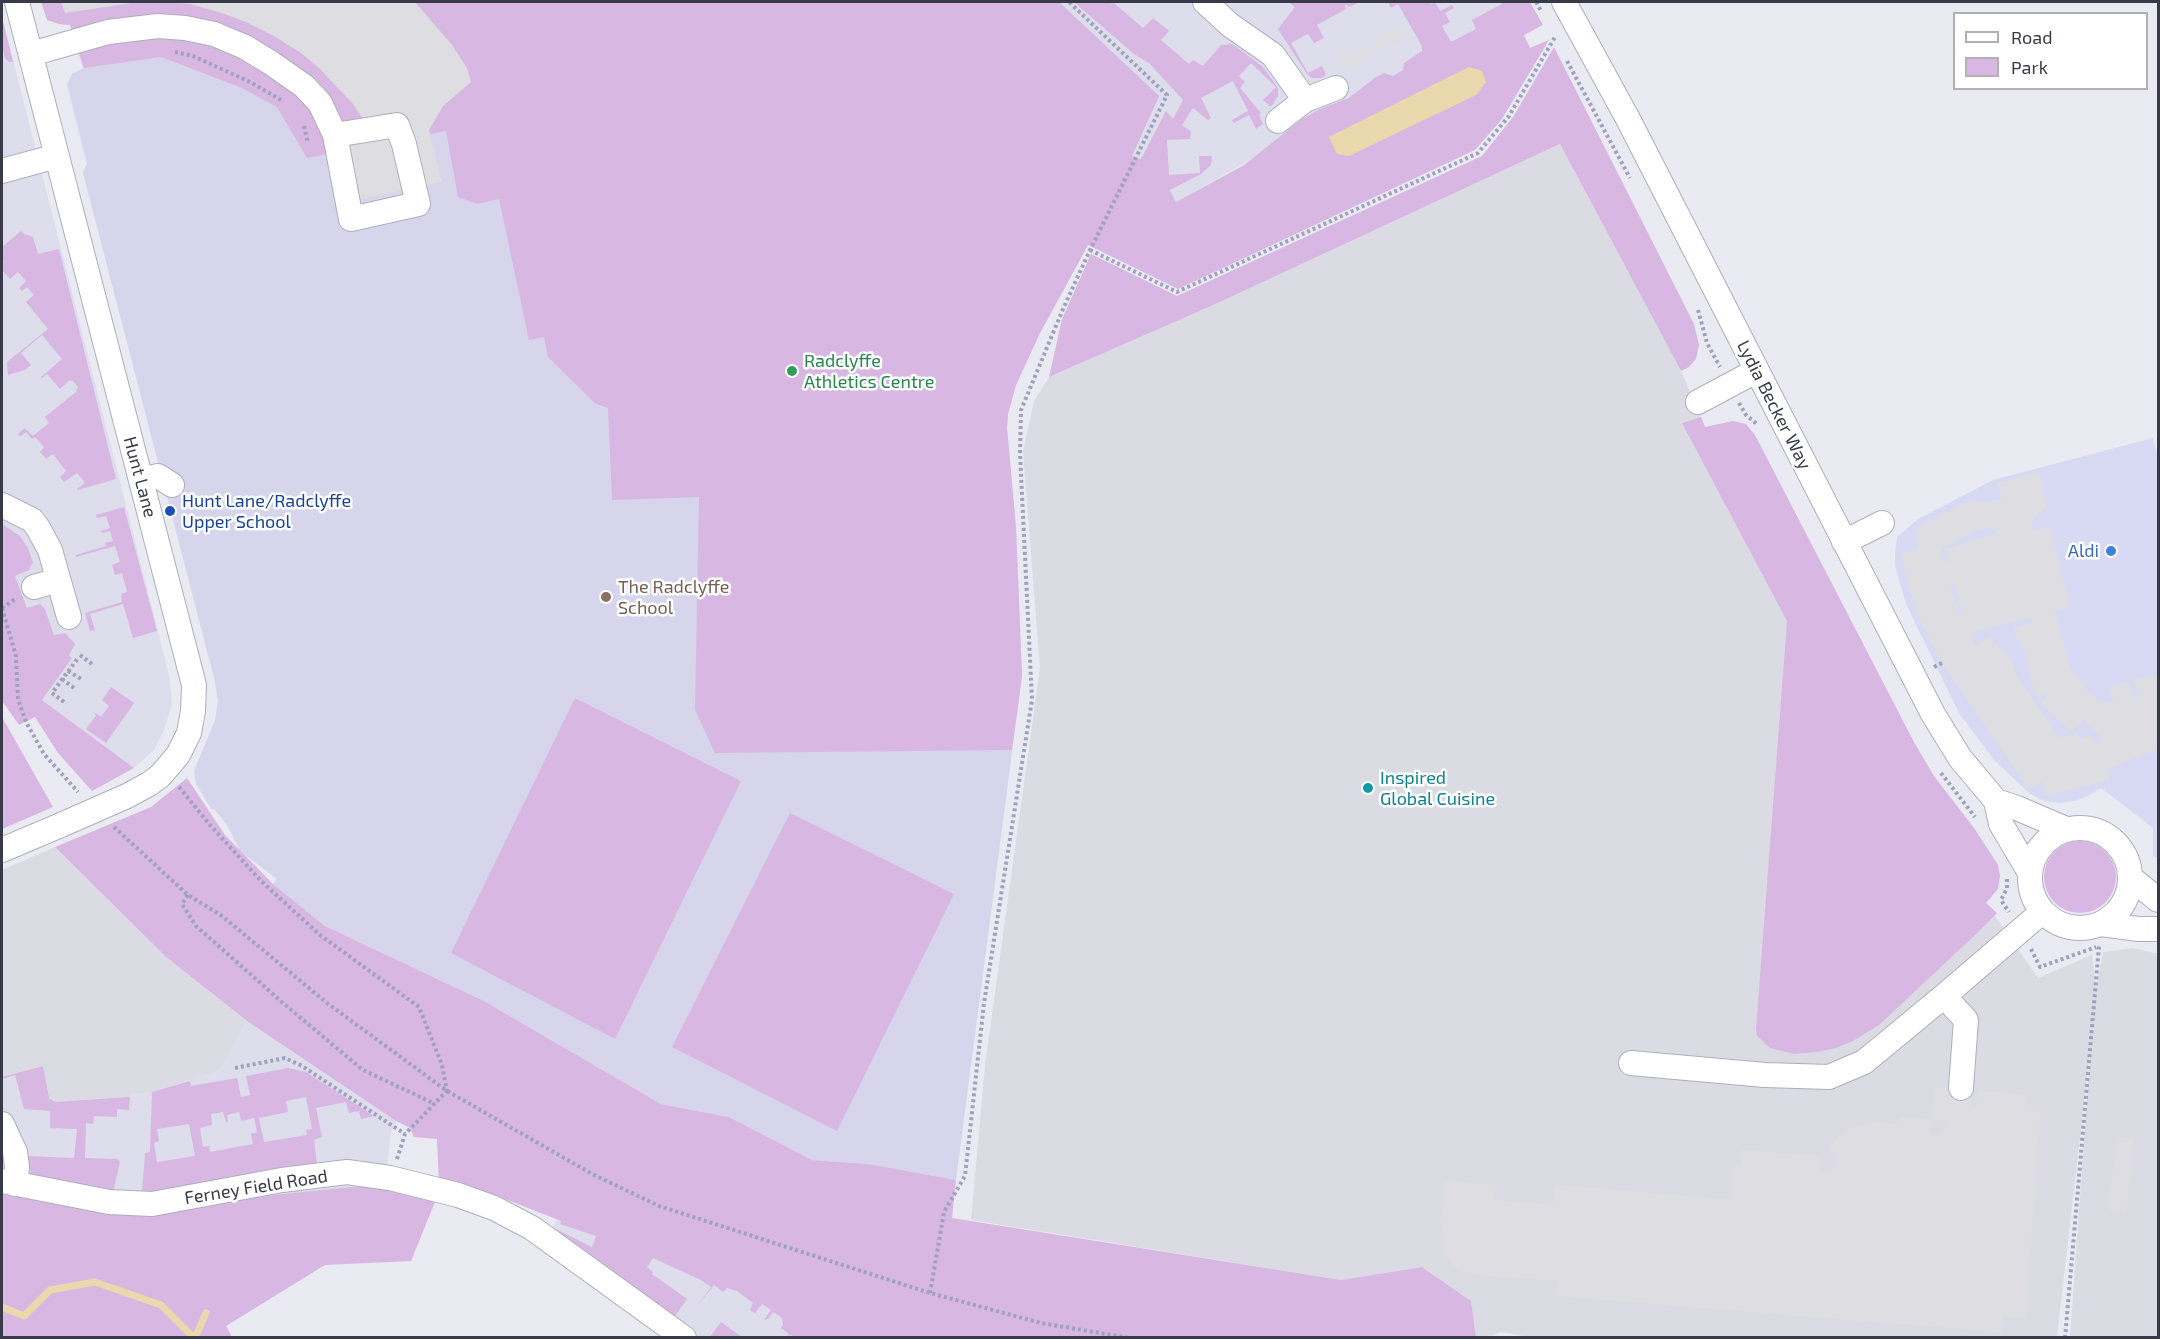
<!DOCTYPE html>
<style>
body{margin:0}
#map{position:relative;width:2160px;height:1339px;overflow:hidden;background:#eaeaf3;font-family:"Exo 2",sans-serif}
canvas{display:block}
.frame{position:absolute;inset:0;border:3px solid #393a47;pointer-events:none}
.legend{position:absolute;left:1953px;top:12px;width:195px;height:78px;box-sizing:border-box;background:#fff;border:2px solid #b0b0b5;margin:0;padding:8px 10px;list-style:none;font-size:18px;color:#393a47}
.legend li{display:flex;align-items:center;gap:12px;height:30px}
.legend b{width:30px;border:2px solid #b0b0b5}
</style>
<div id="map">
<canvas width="2160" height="1339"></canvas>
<div class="frame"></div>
<ul class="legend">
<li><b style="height:8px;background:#fff"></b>Road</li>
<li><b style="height:16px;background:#d9b7e3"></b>Park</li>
</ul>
</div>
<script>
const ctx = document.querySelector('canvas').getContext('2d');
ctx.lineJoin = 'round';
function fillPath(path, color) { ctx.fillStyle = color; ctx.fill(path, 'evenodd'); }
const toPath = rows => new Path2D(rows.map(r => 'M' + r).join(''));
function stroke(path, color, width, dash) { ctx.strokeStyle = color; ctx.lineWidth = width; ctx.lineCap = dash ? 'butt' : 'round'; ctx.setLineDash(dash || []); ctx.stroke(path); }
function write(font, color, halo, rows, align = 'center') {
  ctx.font = font + ' "Exo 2",sans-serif'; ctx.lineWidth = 5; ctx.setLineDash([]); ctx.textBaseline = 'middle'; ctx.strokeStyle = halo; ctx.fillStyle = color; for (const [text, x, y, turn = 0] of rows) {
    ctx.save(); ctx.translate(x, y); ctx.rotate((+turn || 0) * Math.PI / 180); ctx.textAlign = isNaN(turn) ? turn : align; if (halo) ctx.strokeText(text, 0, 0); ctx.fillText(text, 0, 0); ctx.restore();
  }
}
fillPath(toPath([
 [1060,2,1527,2,1176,202,1166,181,1132,156],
 [2,16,169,675,172,704,164,730,154,750,134,768,42,700,72,658,69,656,73,650,54,635,45,609,27,608,15,576,29,570,33,562,28,548,20,536,2,524],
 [247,1021,396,1121,391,1132,385,1187,351,1187,232,1199,53,1202,2,1193,2,1077,43,1066,82,1099,130,1096,130,1094,152,1092,219,1071],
 [557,1220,682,1249,848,1337,667,1337,541,1244]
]), '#ddddeb');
fillPath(toPath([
 [2153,438,2158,457,2158,859,2153,856,2153,828,2101,788,2088,796,2075,801,2060,803,2044,801,2029,793,1994,760,1959,713,1906,604,1895,566,1895,555,1897,537,1918,519,1993,480]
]), '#d8daf3');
fillPath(toPath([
 [1560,144,1681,371,1705,427,1986,903,2038,978,2092,955,2096,988,2103,952,2133,948,2158,954,2158,1337,2070,1337,2091,1042,2057,1337,1535,1338,1501,1332,1488,1337,1476,1337,1471,1301,1422,1267,1341,1280,971,1220,985,1065,1040,668,1023,451,1034,401,1049,377,1209,307],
 [55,847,166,957,247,1021,219,1071,152,1092,130,1094,130,1097,55,1102,49,1098,43,1066,2,1077,2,870]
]), '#dbdce3');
fillPath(toPath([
 [41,2,1059,2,1159,96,1088,245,1039,335,1016,385,1008,414,1007,428,1016,528,1022,676,956,1180,869,1164,812,1160,729,1117,661,1104,484,1001,325,926,273,884,277,879,240,851,227,825,214,809,212,810,196,784,194,771,215,720,218,701,214,678,83,173,87,164,67,84,72,74,83,68,70,25,59,24]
]), '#d6d5eb');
fillPath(toPath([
 [41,2,1059,2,1159,96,1132,156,1141,159,1166,111,1173,119,1183,100,1149,63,1134,54,1074,2,1109,2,1112,4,1114,3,1143,28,1153,18,1169,31,1161,40,1189,64,1193,60,1203,66,1221,45,1232,44,1262,66,1276,85,1278,90,1278,96,1271,107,1263,100,1276,87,1251,63,1239,76,1245,82,1240,88,1261,113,1259,115,1263,124,1256,129,1249,115,1234,123,1232,120,1248,111,1233,81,1201,98,1211,118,1208,120,1193,108,1182,125,1191,132,1190,139,1167,140,1169,175,1200,173,1199,156,1212,156,1211,165,1201,174,1170,190,1176,202,1244,165,1302,119,1322,108,1349,98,1376,77,1384,73,1393,76,1403,70,1404,63,1422,51,1422,46,1398,4,1391,8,1388,2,1430,2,1431,4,1435,2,1440,11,1452,5,1454,8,1445,13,1450,22,1442,26,1451,42,1476,29,1472,20,1502,4,1501,2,1530,2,1543,25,1524,35,1530,48,1549,40,1502,119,1475,150,1178,289,1088,245,1039,335,1016,385,1008,414,1007,428,1016,528,1022,676,1012,750,715,753,695,710,699,497,612,500,608,408,596,404,548,357,544,337,529,340,499,199,477,204,458,197,446,131,307,158,277,107,242,88,161,57,84,68,70,25,59,24,47,20],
 [1289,2,1359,2,1349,7,1346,4,1345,5,1346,9,1317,25,1324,38,1314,43,1308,34,1291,43,1308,73,1322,66,1326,75,1321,78,1312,78,1307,74,1278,29,1295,7],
 [2,17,13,62,10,62,5,59,2,45],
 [1554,47,1694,324,1699,345,1696,359,1689,367,1681,371,1560,144,1209,307,1049,377,1062,319,1091,254,1177,296,1482,156,1513,117],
 [21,231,24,234,33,237,38,254,59,249,116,479,78,490,77,489,85,483,77,473,64,482,60,477,66,471,53,454,46,459,40,452,44,447,35,437,32,439,26,432,20,437,18,434,25,428,33,436,49,423,45,417,76,392,78,387,73,381,69,381,60,389,47,374,42,378,41,377,62,359,42,335,21,353,31,365,25,370,8,375,7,362,48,329,26,302,34,295,27,287,22,291,19,288,26,281,18,272,10,279,2,270,2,264,4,261,2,258,2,247],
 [1701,417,1705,427,1733,421,1746,424,1755,435,1915,744,1934,776,1974,828,1991,854,1998,865,2000,876,1998,889,1986,903,1997,913,1975,935,1879,1025,1853,1041,1836,1048,1817,1052,1794,1054,1770,1048,1757,1036,1756,1029,1787,621,1682,423],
 [124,507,157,631,133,638,123,604,90,614,95,630,90,631,85,613,122,602,121,594,127,592,122,573,115,575,112,565,120,562,115,546,76,557,76,555,106,546,105,543,113,541,110,531,102,533,101,531,110,528,106,516,97,518,96,515],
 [2,524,20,536,28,548,33,562,29,570,15,576,27,608,40,604,45,609,54,635,65,633,75,644,69,656,72,658,42,700,134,768,92,791,58,753,35,717,19,725,2,701],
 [111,687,134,703,106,743,86,729,96,716,94,712,101,717,109,706,102,700],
 [575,698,741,781,615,1039,451,953],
 [2,717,53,807,2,829],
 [187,778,225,835,273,884,325,926,484,1001,661,1104,729,1117,812,1160,869,1164,956,1180,952,1218,1341,1280,1422,1267,1471,1301,1476,1337,795,1338,791,1335,786,1337,789,1334,781,1328,783,1325,782,1318,773,1312,768,1319,764,1320,771,1310,762,1304,755,1313,750,1310,753,1303,737,1291,727,1288,723,1292,714,1285,697,1306,711,1287,701,1280,653,1258,647,1267,653,1272,652,1274,687,1299,673,1319,554,1233,556,1229,592,1247,596,1236,560,1224,561,1221,500,1197,489,1199,439,1184,437,1139,414,1137,410,1128,396,1121,247,1021,166,957,55,847,151,807],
 [790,813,954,894,837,1131,672,1047],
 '2044 877a36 36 0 1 1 72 0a36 36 0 1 1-72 0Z',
 [43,1066,49,1098,55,1102,130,1097,129,1110,117,1109,117,1117,94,1116,93,1124,86,1123,85,1158,117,1159,120,1162,113,1192,31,1175,28,1156,74,1158,77,1129,50,1128,50,1111,24,1109,15,1075,2,1079,2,1077],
 [288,1068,306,1072,374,1116,361,1119,359,1111,349,1113,346,1102,316,1108,322,1137,314,1140,317,1164,266,1170,181,1190,142,1193,145,1153,150,1152,152,1092,190,1081,191,1086,237,1078,241,1097,250,1095,246,1076],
 [306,1097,312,1129,306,1130,307,1135,264,1142,259,1118,288,1112,286,1101],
 [223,1112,226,1122,228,1122,227,1115,239,1112,241,1121,254,1118,257,1132,251,1134,253,1144,210,1152,209,1146,203,1147,200,1128,212,1125,211,1114],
 [189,1124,195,1156,157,1162,154,1143,159,1141,157,1129],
 [351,1187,385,1187,437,1197,411,1261,325,1265,226,1326,232,1337,2,1338,2,1193,53,1202,232,1199],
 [721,1322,742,1337,710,1337]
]), '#d9b7e3');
fillPath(toPath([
 [61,2,138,2,65,13],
 [169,2,415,2,452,45,467,68,471,82,443,106,429,130,442,182,357,200,344,142,363,119,353,104,319,68,301,53,274,36,246,22,222,13,190,4],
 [1400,25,1406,36,1378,52,1371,40],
 [1366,43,1372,55,1343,71,1337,59],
 [2039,472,2047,507,2034,517,2032,527,2033,531,2049,527,2070,606,2054,611,2070,666,2089,693,2101,702,2107,704,2114,702,2109,687,2128,682,2133,697,2138,696,2134,680,2158,674,2158,750,2152,751,2108,769,2110,779,2047,796,2042,781,2029,789,1942,663,1917,613,1901,555,1917,550,1918,527,1971,500,1984,503,2002,499,1998,483],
 [1988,528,2000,533,1945,549,1949,563,1942,560,1941,554,1943,548,1977,530],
 [1954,583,1963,614,1960,615,1949,585],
 [2032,617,2033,623,2014,629,2017,640,2021,639,2036,696,2044,694,2046,698,2041,704,2072,732,2083,719,2099,735,2099,741,2096,743,2094,744,2091,736,2080,739,2078,733,2060,738,2013,670,2016,668,2002,648,1999,650,1990,636,1976,646,1972,640,1973,634,1976,631],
 [1936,1087,1970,1092,1970,1103,1976,1107,1978,1091,2025,1095,2024,1111,2040,1113,2025,1318,2003,1316,2001,1332,1558,1296,1559,1281,1479,1275,1462,1271,1452,1265,1444,1252,1441,1219,1446,1181,1495,1185,1494,1200,1553,1205,1556,1185,1732,1200,1735,1165,1741,1165,1741,1150,1820,1156,1819,1172,1829,1173,1834,1169,1838,1153,1830,1151,1834,1142,1842,1134,1854,1127,1875,1122,1897,1125,1898,1117,1930,1119,1929,1134,1939,1135,1947,1128,1949,1121,1933,1120],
 [2117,1137,2133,1138,2126,1212,2109,1210]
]), '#dedee2');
fillPath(toPath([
 [1469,67,1482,71,1486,82,1476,95,1349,156,1337,154,1329,137]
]), '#e9d9ad');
stroke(toPath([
 [2,1307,24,1316,50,1290,95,1282,161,1305,194,1338],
 [195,1338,206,1313]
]), '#e9d9ad', 7);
const minor = toPath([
 [17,2,194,685,193,711,189,733,178,755,160,776,149,784,127,796],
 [1205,2,1230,25,1273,55,1305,100],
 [1564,2,1628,119,1933,714,1960,758,1996,801,2001,824,2030,873],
 [31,54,108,32,158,26,185,28,214,34,245,47,271,63,304,86,320,103,335,135,351,219,418,204,404,144,397,125,335,135],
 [1278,121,1305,100,1336,88],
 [2,171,57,156],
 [1698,402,1756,371],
 [141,480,158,476,172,485],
 [2,505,32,520,38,528,50,550,69,617],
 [1844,542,1882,523],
 [34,587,58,580],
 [1996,801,2017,808,2066,829],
 '2030 878a50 50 0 1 1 100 0a50 50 0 1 1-100 0Z',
 [2,850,61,825],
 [2131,878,2158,900],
 [2101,924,2139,929,2158,929],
 [1944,996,1966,1020,1961,1088],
 [1631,1063,1765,1075,1829,1077,1864,1062,1944,996,2042,912],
 [2,1124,15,1152,17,1167,15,1184],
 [2,1181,109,1202,152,1204,282,1180,347,1172,390,1178,458,1195,494,1208,532,1228,684,1338]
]);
stroke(minor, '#adaebe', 26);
stroke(toPath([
 [1536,2,1541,11],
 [175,52,193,56,250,82,283,101],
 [1567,61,1630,178],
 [304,126,308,143],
 [1090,250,1177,292,1478,153,1509,116,1555,37],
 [1698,310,1707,343,1720,367],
 [1739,403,1746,415,1757,424],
 [2,608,16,656,18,699,26,722,44,754,78,792],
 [2,608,15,599],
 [80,655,92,664],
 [1934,667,1942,663],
 [68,671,81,679],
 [62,679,74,688],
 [64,702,52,693,78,658],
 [1941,773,1975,817],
 [179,787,210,825,261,881,320,935,419,1007,442,1065,447,1091],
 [114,827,188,895,222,916,327,1003,447,1091,594,1175,659,1206,930,1293,1041,1323,1130,1338],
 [2007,879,2007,888,2001,900,2009,912],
 [188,895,182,904,196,926,283,1003,363,1070,435,1104],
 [2031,949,2040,967,2096,947],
 [235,1068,285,1058,302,1066,405,1134],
 [397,1159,405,1134,447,1091],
 [930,1293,944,1212,965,1176,984,1003,1032,700,1020,453,1021,410,1063,309,1090,250,1167,95,1069,2],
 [1497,1338,1508,1338],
 [2065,1338,2099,946]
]), '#a0a1be', 4, [3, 3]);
stroke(minor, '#fff', 24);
const minorBridge = toPath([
 [61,825,127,796]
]);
stroke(minorBridge, '#adaebe', 26, []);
stroke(minorBridge, '#fff', 24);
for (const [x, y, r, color] of [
 [792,371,6,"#2e9e5b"],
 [170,511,6,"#1a4fb4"],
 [2111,551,6,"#3f7fe0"],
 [606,597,6,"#8d6e63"],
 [1368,788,6,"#0f9aa8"]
]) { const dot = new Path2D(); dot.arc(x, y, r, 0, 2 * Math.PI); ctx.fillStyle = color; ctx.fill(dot); stroke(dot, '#fff', 2); }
write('18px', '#27864d', '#fff', [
 ["Radclyffe",804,361],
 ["Athletics Centre",804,382]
], 'left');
write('18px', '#393a47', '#fff', [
 ["Lydia Becker Way",1774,405,63],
 ["Hunt Lane",140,477,75],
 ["Ferney Field Road",256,1187,-9]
]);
write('18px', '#164399', '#fff', [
 ["Hunt Lane/Radclyffe",182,501],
 ["Upper School",182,522]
], 'left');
write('18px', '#366cbe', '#fff', [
 ["Aldi",2099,551]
], 'right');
write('18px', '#785e54', '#fff', [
 ["The Radclyffe",618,587],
 ["School",618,608]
], 'left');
write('18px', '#0d838f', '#fff', [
 ["Inspired",1380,778],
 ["Global Cuisine",1380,799]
], 'left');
</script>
